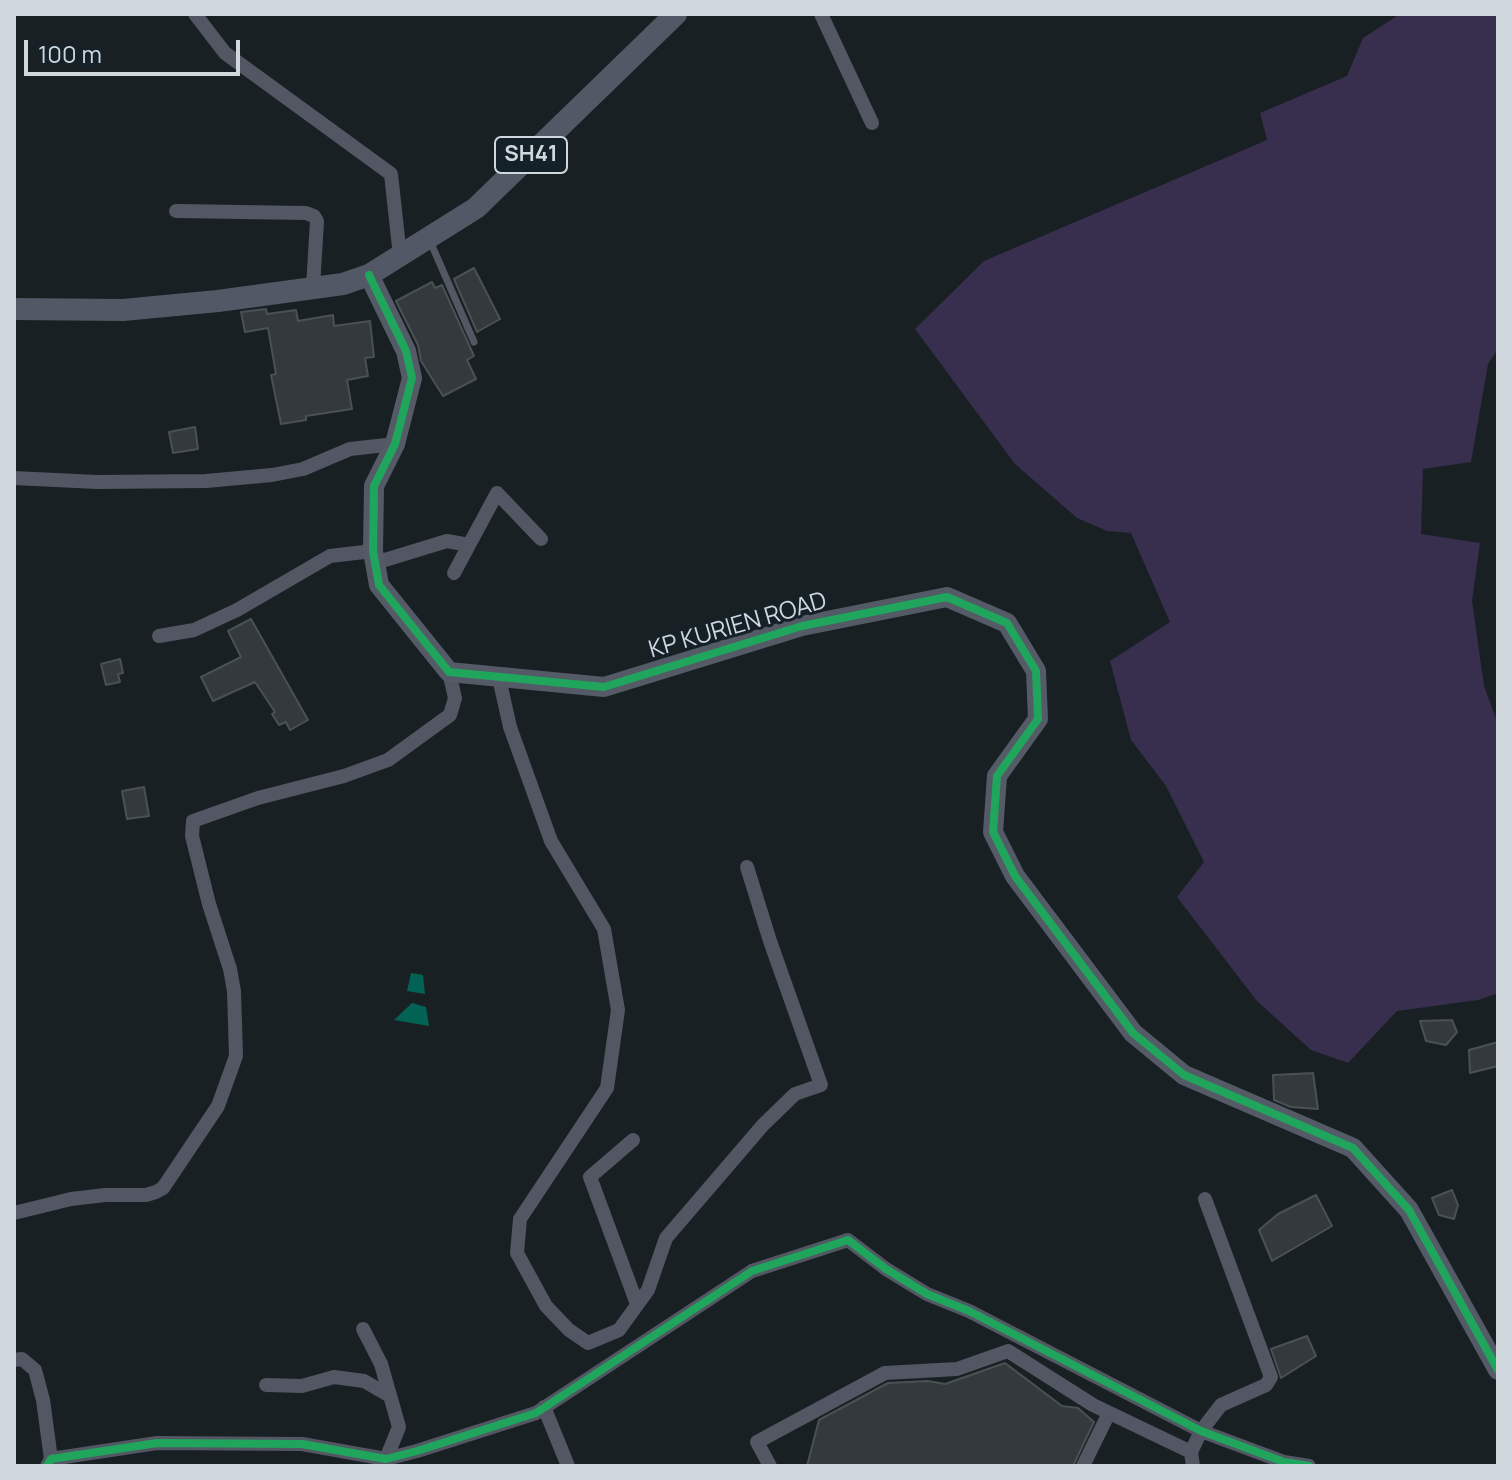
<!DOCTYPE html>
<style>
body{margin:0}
#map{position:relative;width:1512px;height:1480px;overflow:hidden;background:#192024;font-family:Manrope,sans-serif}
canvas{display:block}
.frame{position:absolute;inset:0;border:16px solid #d0d8dd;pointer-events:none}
.scale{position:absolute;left:24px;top:40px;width:216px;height:36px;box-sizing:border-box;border:4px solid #d0d8dd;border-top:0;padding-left:10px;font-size:24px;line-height:28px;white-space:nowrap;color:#d0d8dd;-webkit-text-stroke:6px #152128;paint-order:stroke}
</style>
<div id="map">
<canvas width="1512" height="1480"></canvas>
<div class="frame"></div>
<div class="scale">100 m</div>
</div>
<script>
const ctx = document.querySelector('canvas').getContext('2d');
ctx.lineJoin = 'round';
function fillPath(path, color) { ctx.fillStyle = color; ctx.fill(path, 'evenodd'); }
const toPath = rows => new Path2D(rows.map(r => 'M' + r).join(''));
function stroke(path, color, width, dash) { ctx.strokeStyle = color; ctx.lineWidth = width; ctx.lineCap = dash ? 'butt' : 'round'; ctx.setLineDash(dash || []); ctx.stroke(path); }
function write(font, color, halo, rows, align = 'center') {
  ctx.font = font + ' Manrope,sans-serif'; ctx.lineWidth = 6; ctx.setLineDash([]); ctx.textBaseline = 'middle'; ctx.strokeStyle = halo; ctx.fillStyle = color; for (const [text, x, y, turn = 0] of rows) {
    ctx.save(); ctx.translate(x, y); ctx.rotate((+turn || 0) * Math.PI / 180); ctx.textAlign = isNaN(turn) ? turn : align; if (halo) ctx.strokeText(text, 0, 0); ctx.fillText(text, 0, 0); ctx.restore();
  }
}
fillPath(toPath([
 [1400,14,1498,14,1498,349,1488,364,1471,462,1423,469,1421,534,1480,543,1472,601,1484,686,1498,724,1498,993,1478,1000,1397,1011,1348,1063,1311,1050,1257,1001,1177,897,1204,862,1166,786,1131,740,1110,661,1170,622,1131,533,1107,531,1077,518,1015,464,915,329,984,261,1267,140,1260,113,1347,76,1363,38]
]), '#382e4d');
fillPath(toPath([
 [411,973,423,975,425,994,407,991],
 [412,1003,426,1007,429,1026,394,1020]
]), '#026355');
const building = toPath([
 [474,268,500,319,477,332,454,279,474,268],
 [432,282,435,288,442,285,474,356,467,360,476,379,443,396,421,361,418,345,396,301,432,282],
 [266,309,267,314,296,310,298,321,333,315,334,326,370,321,374,357,365,358,368,376,347,380,352,409,306,416,306,420,281,424,271,375,276,374,268,328,245,332,241,312,266,309],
 [195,427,198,449,173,453,169,432,195,427],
 [251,619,308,720,290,730,286,722,279,725,272,714,275,712,255,682,213,701,201,677,241,657,228,631,251,619],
 [120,659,123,673,118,674,120,682,106,685,101,664,120,659],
 [144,787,149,816,127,819,122,791,144,787],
 [1452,1020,1457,1032,1446,1045,1426,1041,1420,1021,1452,1020],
 [1498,1042,1498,1066,1470,1073,1469,1050,1498,1042],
 [1313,1073,1318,1109,1291,1107,1274,1100,1273,1075,1313,1073],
 [1452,1190,1458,1205,1454,1219,1439,1215,1432,1198,1452,1190],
 [1316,1195,1332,1226,1272,1261,1259,1230,1278,1214,1316,1195],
 [1307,1336,1316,1356,1281,1378,1271,1349,1307,1336],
 [1005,1363,1062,1406,1078,1408,1094,1422,1073,1466,807,1466,819,1420,888,1383,928,1381,945,1384,1005,1363]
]);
fillPath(building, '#33393c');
stroke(building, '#4a5153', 2);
stroke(toPath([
 [430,241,474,342]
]), '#525763', 7);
stroke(toPath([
 [195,14,225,53,391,174,400,256],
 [821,14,872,123],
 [176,211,306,213,314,216,317,221,313,287],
 [14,478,97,482,206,481,272,475,303,469,350,449,395,444],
 [375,563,447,541,469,545,497,493,541,539],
 [454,573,469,545],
 [159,636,194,630,237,610,330,556,373,551],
 [499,678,510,727,551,841,604,929,618,1010,607,1088,520,1219,517,1253,546,1306,569,1330,588,1343,619,1330,648,1290,666,1238,763,1125,795,1094,821,1085,770,941,747,867],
 [633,1140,590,1177,637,1304],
 [14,1213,71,1199,105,1195,146,1195,156,1192,163,1188,218,1106,236,1056,234,991,230,969,209,904,192,836,193,821,258,798,344,776,388,760,450,715,455,698,449,672],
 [363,1329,381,1364,399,1427,386,1459],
 [14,1360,22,1359,35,1370,43,1400,51,1459],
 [266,1385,302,1386,334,1377,364,1381,390,1396],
 [544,1407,568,1466],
 [47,1466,51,1459,157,1443,302,1444,386,1459,417,1451,536,1413,752,1271,848,1240,886,1269,927,1294,969,1311,1201,1431,1284,1462,1309,1466],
 [770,1466,757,1442,885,1373,957,1369,1008,1351,1093,1405,1191,1452],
 [1083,1466,1109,1413],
 [1193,1466,1191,1452,1201,1431,1221,1405,1266,1385,1271,1377,1205,1199]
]), '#525763', 14);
stroke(toPath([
 [369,275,406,351,412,378,395,444,374,486,373,551,379,585,449,672,604,687,802,626,947,597,1007,623,1036,671,1038,719,997,776,993,832,1015,876,1133,1033,1184,1075,1353,1148,1409,1210,1498,1370]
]), '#545b66', 20);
stroke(toPath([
 [14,309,123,310,218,301,343,284,369,275,476,208,676,14]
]), '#525865', 22);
stroke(toPath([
 [369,275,406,351,412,378,395,444,374,486,373,551,379,585,449,672,604,687,802,626,947,597,1007,623,1036,671,1038,719,997,776,993,832,1015,876,1133,1033,1184,1075,1353,1148,1409,1210,1498,1370],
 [47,1466,51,1459,157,1443,302,1444,386,1459,417,1451,536,1413,752,1271,848,1240,886,1269,927,1294,969,1311,1201,1431,1284,1462,1309,1466]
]), '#20a55d', 8);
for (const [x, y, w] of [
 [531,155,72]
]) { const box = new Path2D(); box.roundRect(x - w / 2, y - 18, w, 36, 6); ctx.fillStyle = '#152128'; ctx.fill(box); stroke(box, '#d0d8dd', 2); }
write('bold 22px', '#d0d8dd', null, [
 ["SH41",531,155]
]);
write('24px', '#d0d8dd', '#152128', [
 ["KP KURIEN ROAD",738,626,-16]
]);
</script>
